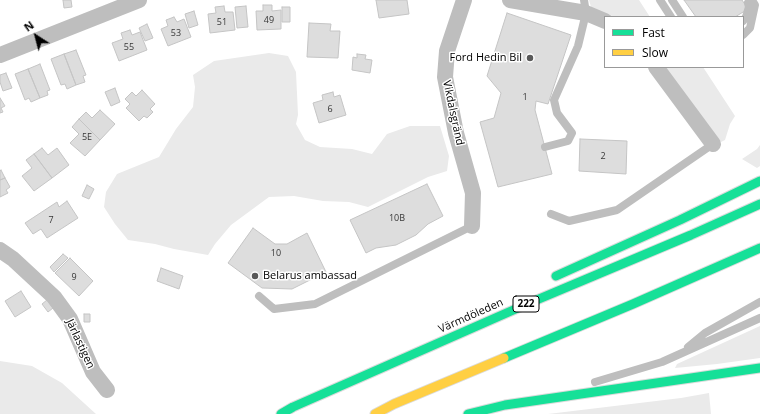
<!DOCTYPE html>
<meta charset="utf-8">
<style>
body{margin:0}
#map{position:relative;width:760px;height:414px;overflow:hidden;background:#fff;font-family:"Open Sans",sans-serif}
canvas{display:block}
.legend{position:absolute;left:604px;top:16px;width:140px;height:52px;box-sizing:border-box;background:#fff;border:1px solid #999;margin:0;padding:5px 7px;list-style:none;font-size:12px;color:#000}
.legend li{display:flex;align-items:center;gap:8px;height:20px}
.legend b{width:20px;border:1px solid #999}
.north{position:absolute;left:16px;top:16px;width:40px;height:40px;-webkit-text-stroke:3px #fff;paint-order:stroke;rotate:324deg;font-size:11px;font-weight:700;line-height:16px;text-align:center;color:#000}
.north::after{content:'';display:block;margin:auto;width:14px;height:18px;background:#000;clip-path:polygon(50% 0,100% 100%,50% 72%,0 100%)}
</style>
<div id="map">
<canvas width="760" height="414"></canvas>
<ul class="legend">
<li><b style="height:5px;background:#16e098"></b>Fast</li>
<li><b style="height:5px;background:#ffcf43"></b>Slow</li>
</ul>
<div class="north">N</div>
</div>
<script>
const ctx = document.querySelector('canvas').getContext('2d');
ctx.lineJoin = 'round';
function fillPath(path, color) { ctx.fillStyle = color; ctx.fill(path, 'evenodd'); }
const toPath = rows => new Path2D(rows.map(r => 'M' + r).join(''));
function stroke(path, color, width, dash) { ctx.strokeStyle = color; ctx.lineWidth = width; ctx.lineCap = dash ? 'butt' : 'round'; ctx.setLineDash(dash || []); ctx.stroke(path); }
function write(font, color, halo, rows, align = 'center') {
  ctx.font = font + ' "Open Sans",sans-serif'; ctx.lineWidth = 3; ctx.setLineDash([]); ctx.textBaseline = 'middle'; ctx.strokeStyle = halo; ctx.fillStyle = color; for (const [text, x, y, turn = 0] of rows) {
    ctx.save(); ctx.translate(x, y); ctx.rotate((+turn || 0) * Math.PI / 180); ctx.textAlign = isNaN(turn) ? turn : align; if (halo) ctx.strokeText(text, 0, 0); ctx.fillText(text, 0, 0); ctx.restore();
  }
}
fillPath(toPath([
 [589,0,639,0,650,17,610,17,591,7],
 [269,53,288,56,296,72,298,115,296,124,305,140,320,147,352,149,372,154,387,134,410,126,440,126,449,156,447,171,428,177,368,207,349,202,323,201,294,196,269,197,231,225,215,244,208,255,174,249,155,244,128,240,115,224,104,207,106,192,117,174,159,157,176,129,193,107,195,87,193,75,214,61],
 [664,67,703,67,735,116,730,124,725,140,721,142],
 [760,145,760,166,757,168,742,159,757,149],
 [760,326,760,358,717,364,675,368,677,364],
 [0,361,32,366,62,383,96,414,0,414],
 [709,393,711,414,548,414,681,398]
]), '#eaeaea');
const building = toPath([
 [63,0,71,0,72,7,64,8,63,0],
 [376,0,407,0,409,14,379,18,376,0],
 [684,0,742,0,748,9,735,17,696,17,684,0],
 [263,5,272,5,272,11,281,10,281,29,257,30,256,11,263,11,263,5],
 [224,6,225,12,233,12,235,30,210,33,208,14,216,13,215,7,224,6],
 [246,6,248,27,237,28,235,7,246,6],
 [282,7,290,7,290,22,282,22,282,7],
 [194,11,198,25,189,28,185,14,194,11],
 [507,13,571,35,548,104,536,101,535,110,552,174,498,187,480,122,494,118,501,93,487,76,507,13],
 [174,17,177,22,184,19,191,37,168,46,161,29,168,26,166,20,174,17],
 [309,23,331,24,330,31,340,31,338,58,307,57,309,23],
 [147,24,153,38,145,41,139,28,147,24],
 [130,30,132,35,140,32,147,50,119,61,112,43,123,39,121,33,130,30],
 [76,50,86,75,83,76,85,82,76,85,64,54,76,50],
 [64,54,76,85,67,89,65,84,61,85,51,59,64,54],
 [357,54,366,55,365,59,372,60,370,73,352,70,353,57,357,58,357,54],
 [40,64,50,90,47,91,48,95,40,98,28,69,40,64],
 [28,69,40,98,31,102,29,98,25,100,15,74,28,69],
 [6,73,12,88,3,91,0,82,0,75,6,73],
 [115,88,120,102,111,106,105,92,115,88],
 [142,90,155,104,150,109,153,112,147,118,144,116,139,121,126,108,130,104,125,99,132,92,136,96,142,90],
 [333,92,334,97,340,95,346,115,319,123,313,103,323,100,322,95,333,92],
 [0,98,5,106,1,108,3,112,0,113,0,98],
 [100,110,115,124,100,140,79,119,86,112,92,118,100,110],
 [79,119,100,140,85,156,70,143,79,134,72,127,79,119],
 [580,139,627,141,626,174,579,171,580,139],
 [42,148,48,155,57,148,69,165,52,178,34,154,42,148],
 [34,154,52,178,34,191,22,176,32,168,26,160,34,154],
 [1,170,5,178,0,180,0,171,1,170],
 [5,178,10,187,6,190,8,193,0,197,0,180,5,178],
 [427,184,443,216,428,224,416,235,396,245,376,248,366,253,350,220,427,184],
 [87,185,94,189,89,199,82,196,87,185],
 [67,201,78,218,47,238,41,229,33,234,25,223,57,202,59,207,67,201],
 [253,228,275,244,287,244,307,233,326,272,292,289,262,288,228,263,253,228],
 [63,254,68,258,54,272,50,267,63,254],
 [70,258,93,281,79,296,55,273,70,258],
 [161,268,183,276,179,289,157,281,161,268],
 [21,291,31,307,15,317,5,301,21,291],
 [47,300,53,308,48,312,42,304,47,300],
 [84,314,90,314,90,322,84,322,84,314]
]);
fillPath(building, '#ddd');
stroke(building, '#c5c5c5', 1);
const fast = toPath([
 [556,276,680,220,760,181],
 [504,358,633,304,760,248],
 [281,414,293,407,527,304,691,235,760,204],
 [468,414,505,405,760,368]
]);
const slow = toPath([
 [375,414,394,404,504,358]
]);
stroke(fast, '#dbdbdb', 11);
stroke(slow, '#dbdbdb', 11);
stroke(toPath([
 [660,0,671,17],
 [672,0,683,17],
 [743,21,746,17,749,7,748,3],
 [743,35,750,28,755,5,752,0],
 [545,147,568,141,572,133,557,113,554,100,578,46,586,13,584,0],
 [551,214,569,221,617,210,713,144],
 [259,296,274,309,315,304,472,226],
 [688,347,705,333,760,302],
 [595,382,662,362,760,318]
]), '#bebebe', 8);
stroke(toPath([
 [464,0,447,51,445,77,456,133,473,193,472,226],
 [510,0,586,13,605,21],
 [0,55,139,0],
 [656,67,713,144],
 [0,250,13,259,54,297,70,319,93,372,107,390]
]), '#bebebe', 16);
stroke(fast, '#16e098', 9);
stroke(slow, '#ffcf43', 9);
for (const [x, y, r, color] of [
 [530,58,4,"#595959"],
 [255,276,4,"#595959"]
]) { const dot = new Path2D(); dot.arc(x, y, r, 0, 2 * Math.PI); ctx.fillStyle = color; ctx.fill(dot); stroke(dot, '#fff', 1.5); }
write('9px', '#373737', null, [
 ["49",269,20],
 ["51",222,22],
 ["53",176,33],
 ["55",129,47],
 ["1",525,97],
 ["6",330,109],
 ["5E",87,137],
 ["2",603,156],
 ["10B",397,218],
 ["7",51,220],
 ["10",276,253],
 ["9",74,277]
]);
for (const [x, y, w] of [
 [526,304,26]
]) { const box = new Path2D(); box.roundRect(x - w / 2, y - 8, w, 16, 3); ctx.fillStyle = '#fff'; ctx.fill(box); stroke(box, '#000', 1); }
write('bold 10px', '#000', null, [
 ["222",526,304]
]);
write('11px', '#000', '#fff', [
 ["Ford Hedin Bil",522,58],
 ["Belarus ambassad",263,276,"left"]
], 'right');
write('11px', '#000', '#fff', [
 ["Vikdalsgränd",453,113,78],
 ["Värmdöleden",471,316,-24],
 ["Järlastigen",80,344,65]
]);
</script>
